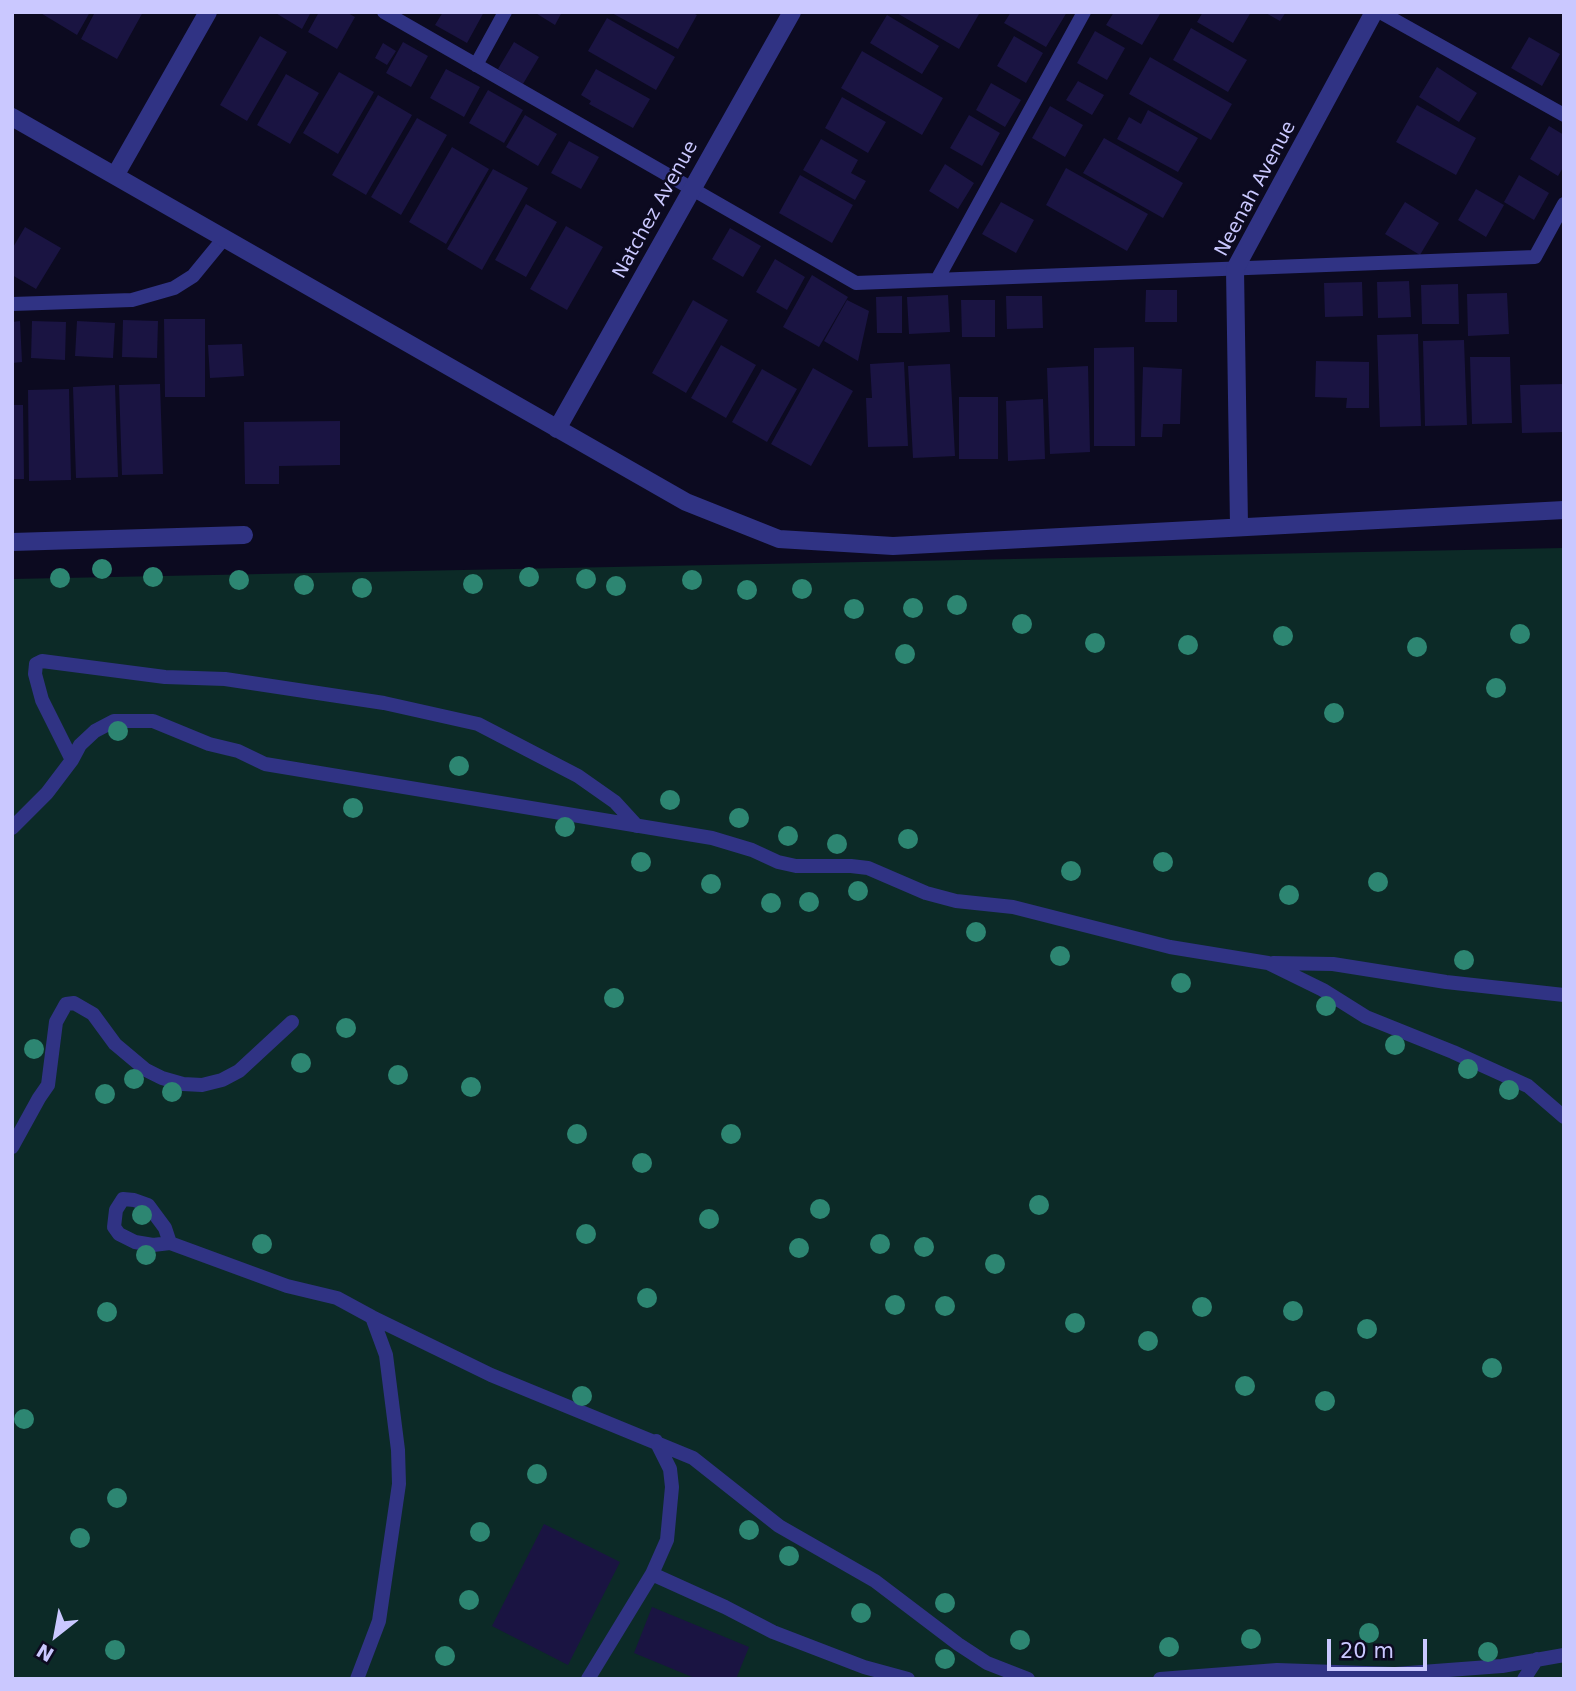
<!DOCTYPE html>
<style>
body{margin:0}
#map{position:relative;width:1576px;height:1691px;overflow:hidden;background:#0c0a20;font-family:"DejaVu Sans",sans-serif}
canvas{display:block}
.frame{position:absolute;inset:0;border:14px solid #cac8ff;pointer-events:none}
.north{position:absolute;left:21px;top:1600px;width:70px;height:70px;-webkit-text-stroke:5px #0c0a20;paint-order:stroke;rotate:211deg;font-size:19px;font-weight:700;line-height:28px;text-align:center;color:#cac8ff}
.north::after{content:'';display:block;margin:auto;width:24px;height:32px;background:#cac8ff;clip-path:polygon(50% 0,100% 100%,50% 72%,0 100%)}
.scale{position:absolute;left:1327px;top:1639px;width:100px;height:32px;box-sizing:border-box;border:4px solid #cac8ff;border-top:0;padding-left:9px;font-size:21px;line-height:24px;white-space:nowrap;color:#cac8ff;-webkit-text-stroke:5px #0c0a20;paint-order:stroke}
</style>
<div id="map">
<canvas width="1576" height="1691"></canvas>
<div class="frame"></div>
<div class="north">N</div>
<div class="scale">20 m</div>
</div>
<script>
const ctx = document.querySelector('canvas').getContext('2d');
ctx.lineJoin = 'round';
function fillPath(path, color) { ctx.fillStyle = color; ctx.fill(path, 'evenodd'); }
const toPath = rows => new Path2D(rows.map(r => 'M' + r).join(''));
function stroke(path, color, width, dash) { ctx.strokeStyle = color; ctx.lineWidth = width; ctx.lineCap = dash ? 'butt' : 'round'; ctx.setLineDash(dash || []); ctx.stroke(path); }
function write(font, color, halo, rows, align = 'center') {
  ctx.font = font + ' "DejaVu Sans",sans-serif'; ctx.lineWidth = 5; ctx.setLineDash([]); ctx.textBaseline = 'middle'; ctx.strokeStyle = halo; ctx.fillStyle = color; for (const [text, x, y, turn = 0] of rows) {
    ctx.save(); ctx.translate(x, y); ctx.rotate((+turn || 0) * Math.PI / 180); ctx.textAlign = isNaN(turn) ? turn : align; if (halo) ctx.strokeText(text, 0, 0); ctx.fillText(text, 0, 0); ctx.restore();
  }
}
fillPath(toPath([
 [1564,548,1564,1679,12,1679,12,579]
]), '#0c2a27');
fillPath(toPath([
 [39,12,90,12,77,35],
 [95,12,143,12,117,59,81,39],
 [274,12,311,12,302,29],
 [319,12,346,12,355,17,337,49,308,32],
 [443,12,484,12,467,43,435,25],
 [534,12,562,12,555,25],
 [610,12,691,12,697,15,678,49],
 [895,12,975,12,979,14,959,49],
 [1011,12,1067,12,1046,47,1004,23],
 [1114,12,1157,12,1160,14,1142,45,1106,25],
 [1203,12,1251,12,1233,43,1197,22],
 [1264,12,1286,12,1280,21],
 [887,15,939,46,922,74,870,43],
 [607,18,675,57,656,90,588,51],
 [1191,28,1247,60,1228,92,1173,60],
 [1095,31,1125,48,1107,80,1077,63],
 [260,36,287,52,247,121,220,105],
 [1014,36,1043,53,1026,83,997,66],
 [1529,37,1560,54,1542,86,1511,68],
 [403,42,428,56,411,87,386,73],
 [514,42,539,57,523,84,498,69],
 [383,43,396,51,387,65,375,58],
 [862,51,943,98,922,135,841,88],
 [1150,57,1232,104,1211,140,1129,94],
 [1437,67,1477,93,1459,122,1419,97],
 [446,69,480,87,464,117,430,98],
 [596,69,650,99,633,128,589,104,591,101,581,95],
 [339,72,374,92,338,154,303,133],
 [286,74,319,93,290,144,257,125],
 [1078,81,1104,95,1092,115,1066,100],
 [991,83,1021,100,1005,127,976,110],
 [488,90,523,110,504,143,469,123],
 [378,95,412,115,366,195,332,175],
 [842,97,886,122,868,153,825,128],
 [1417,105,1476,138,1456,175,1396,142],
 [1050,106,1083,125,1065,157,1032,138],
 [1148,110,1198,138,1178,172,1117,139,1129,117,1141,124],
 [525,115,557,134,538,166,506,147],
 [969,115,1000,133,982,166,950,148],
 [417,118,447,135,401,215,371,197],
 [1549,126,1564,135,1564,166,1558,176,1530,159],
 [1104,138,1183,183,1163,218,1083,173],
 [821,139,858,160,851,173,866,181,855,200,803,170],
 [569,141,599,157,581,189,551,173],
 [452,147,489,169,446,244,409,222],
 [945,164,974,183,958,209,929,191],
 [1066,168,1148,214,1127,251,1046,205],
 [493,169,528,188,482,270,447,249],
 [800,175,853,205,832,243,779,213],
 [1519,175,1549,193,1534,220,1504,202],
 [1476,189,1504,205,1486,237,1458,220],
 [1001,202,1034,220,1016,253,982,234],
 [1405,202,1439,223,1420,255,1385,234],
 [526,204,557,222,526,277,495,260],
 [566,226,603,247,567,310,530,289],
 [25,227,61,248,36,289,12,275,12,249],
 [730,228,761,246,743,277,712,259],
 [775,259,805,277,787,310,756,292],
 [812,275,848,297,819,347,783,327],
 [1409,281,1411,317,1378,318,1377,282],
 [1362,282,1363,316,1325,317,1324,283],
 [1458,284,1459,324,1422,324,1421,285],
 [1146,290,1177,290,1177,322,1145,322],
 [1507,293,1509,334,1468,336,1467,294],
 [948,295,950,332,909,334,907,297],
 [902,296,902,333,877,333,876,297],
 [1006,296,1042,296,1043,328,1007,329],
 [693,300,728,320,686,393,652,373],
 [847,300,869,311,858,361,824,341],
 [961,300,995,300,995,337,962,337],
 [164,319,205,319,205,397,165,397],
 [123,320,158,321,157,358,122,357],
 [20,321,22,362,12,363,12,322],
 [32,321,66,322,65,360,31,358],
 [77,321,115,323,113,358,75,356],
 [1418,334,1421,426,1380,427,1377,335],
 [1464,340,1467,425,1425,426,1423,341],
 [242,344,244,376,210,378,208,345],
 [721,345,756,365,726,418,691,398],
 [1134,347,1135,446,1094,446,1094,348],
 [1470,357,1510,357,1512,423,1472,424],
 [1316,361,1369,362,1369,408,1346,408,1347,398,1315,397],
 [904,362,908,446,868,447,866,398,872,398,870,364],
 [950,364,955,456,913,458,908,366],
 [1088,366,1090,452,1050,454,1047,368],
 [1143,367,1182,369,1180,424,1163,424,1162,437,1141,437],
 [813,368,853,391,811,466,771,444],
 [762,369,797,389,767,442,732,422],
 [160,384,163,474,122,475,119,385],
 [1564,384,1564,432,1522,433,1520,385],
 [115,385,118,477,76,478,73,387],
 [69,389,71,480,29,481,28,390],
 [959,397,998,397,998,459,959,459],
 [1043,399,1045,459,1008,461,1006,401],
 [12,405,23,405,24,479,12,479],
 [340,421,340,465,279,466,279,484,245,484,244,422],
 [544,1524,620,1562,568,1665,492,1626],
 [652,1607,749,1647,736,1679,697,1679,634,1653]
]), '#1a1442');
stroke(toPath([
 [384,12,856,283,1535,257,1564,204],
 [1380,12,1564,115],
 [476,65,505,12],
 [938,278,1084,12],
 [12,304,132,300,174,288,193,276,225,237],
 [72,760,42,700,35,674,36,664,42,661,165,677,225,679,384,703,478,724,578,776,615,802,637,826],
 [12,828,47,793,72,760,80,745,95,731,114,721,153,721,209,744,238,751,265,764,712,838,752,850,778,862,796,866,851,866,868,868,926,893,956,901,1013,907,1170,947,1268,963,1323,990,1366,1017,1453,1052,1528,1086,1564,1117],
 [1273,963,1333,964,1446,982,1564,995],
 [12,1147,39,1098,48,1085,56,1022,66,1004,74,1003,93,1014,115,1044,146,1070,162,1078,183,1084,202,1085,222,1080,239,1071,292,1022],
 [170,1243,165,1228,148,1205,134,1200,123,1199,116,1210,114,1227,119,1234,135,1242,153,1245,170,1243,287,1286,337,1298,372,1317,386,1355,398,1450,399,1484,379,1621,357,1679],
 [372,1317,491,1375,693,1458,779,1526,875,1581,958,1644,987,1663,1028,1679],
 [652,1574,725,1607,773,1632,864,1667,908,1679],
 [588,1679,652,1574,667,1540,672,1487,670,1469,656,1441],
 [1160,1679,1277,1670,1395,1674,1502,1666,1564,1655],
 [1524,1679,1537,1659]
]), '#303384', 14);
stroke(toPath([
 [12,117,686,502,779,539,893,546,1564,510],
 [116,174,208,12],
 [557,429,792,12],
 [1239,526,1235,269,1374,12],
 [12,542,244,535]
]), '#303384', 18);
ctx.fillStyle = '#2d8672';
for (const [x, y] of [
 [102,569],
 [153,577],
 [529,577],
 [60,578],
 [586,579],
 [239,580],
 [692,580],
 [473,584],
 [304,585],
 [616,586],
 [362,588],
 [802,589],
 [747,590],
 [957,605],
 [913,608],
 [854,609],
 [1022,624],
 [1520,634],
 [1283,636],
 [1095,643],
 [1188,645],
 [1417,647],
 [905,654],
 [1496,688],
 [1334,713],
 [118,731],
 [459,766],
 [670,800],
 [353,808],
 [739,818],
 [565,827],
 [788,836],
 [908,839],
 [837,844],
 [641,862],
 [1163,862],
 [1071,871],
 [1378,882],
 [711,884],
 [858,891],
 [1289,895],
 [809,902],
 [771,903],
 [976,932],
 [1060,956],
 [1464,960],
 [1181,983],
 [614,998],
 [1326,1006],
 [346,1028],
 [1395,1045],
 [34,1049],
 [301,1063],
 [1468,1069],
 [398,1075],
 [134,1079],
 [471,1087],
 [1509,1090],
 [172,1092],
 [105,1094],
 [577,1134],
 [731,1134],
 [642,1163],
 [1039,1205],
 [820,1209],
 [142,1215],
 [709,1219],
 [586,1234],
 [262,1244],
 [880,1244],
 [924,1247],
 [799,1248],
 [146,1255],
 [995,1264],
 [647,1298],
 [895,1305],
 [945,1306],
 [1202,1307],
 [1293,1311],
 [107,1312],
 [1075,1323],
 [1367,1329],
 [1148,1341],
 [1492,1368],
 [1245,1386],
 [582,1396],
 [1325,1401],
 [24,1419],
 [537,1474],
 [117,1498],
 [749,1530],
 [480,1532],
 [80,1538],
 [789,1556],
 [469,1600],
 [945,1603],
 [861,1613],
 [1369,1633],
 [1251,1639],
 [1020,1640],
 [1169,1647],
 [115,1650],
 [1488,1652],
 [445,1656],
 [945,1659]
]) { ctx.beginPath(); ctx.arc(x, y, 10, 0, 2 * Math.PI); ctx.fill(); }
write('19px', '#cac8ff', '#0c0a20', [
 ["Neenah Avenue",1256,189,-62],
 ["Natchez Avenue",656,210,-61]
]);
</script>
